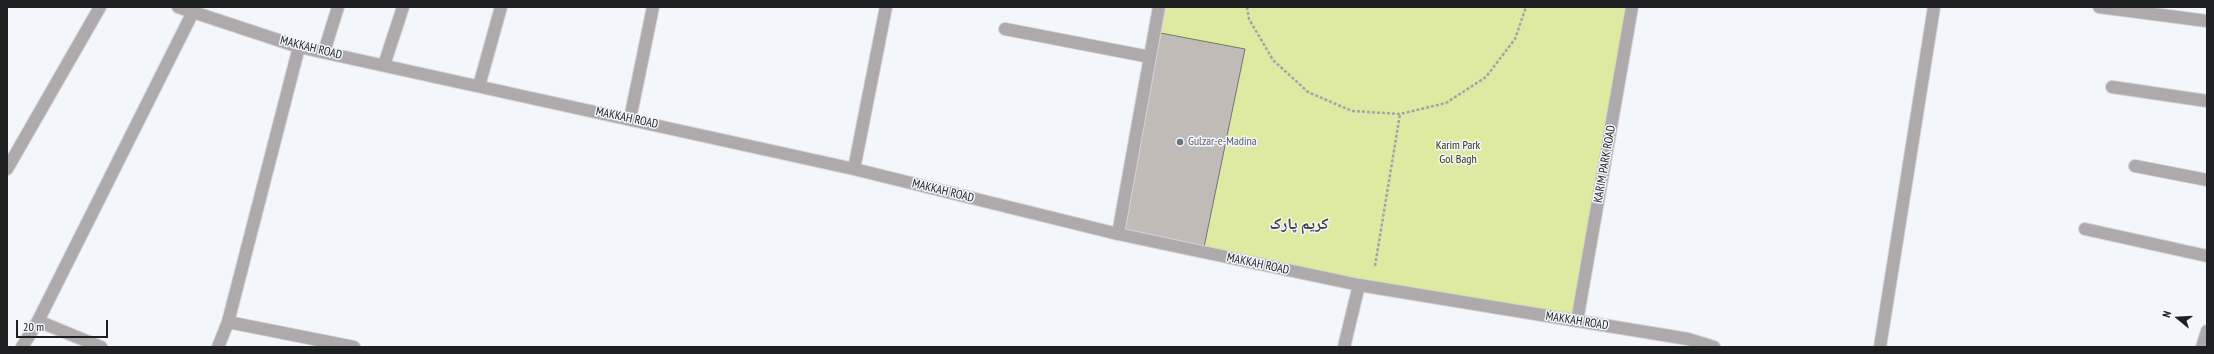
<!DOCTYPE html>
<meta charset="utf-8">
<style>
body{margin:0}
#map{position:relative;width:2214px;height:354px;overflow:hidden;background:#f3f6fb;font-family:"PT Sans Narrow",sans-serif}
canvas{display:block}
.frame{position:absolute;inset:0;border:8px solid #1d1f21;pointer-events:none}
.north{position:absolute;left:2158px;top:298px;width:40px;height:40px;-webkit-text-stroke:3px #f3f6fb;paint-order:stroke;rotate:288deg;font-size:11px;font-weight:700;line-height:16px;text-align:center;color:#1d1f21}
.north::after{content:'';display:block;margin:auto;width:14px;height:18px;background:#1d1f21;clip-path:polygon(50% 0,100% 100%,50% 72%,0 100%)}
.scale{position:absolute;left:16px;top:320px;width:92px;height:18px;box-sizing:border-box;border:2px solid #1d1f21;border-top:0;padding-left:5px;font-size:12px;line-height:14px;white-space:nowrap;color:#1d1f21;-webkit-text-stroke:3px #f3f6fb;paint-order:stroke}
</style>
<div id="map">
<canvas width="2214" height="354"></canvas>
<div class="frame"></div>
<div class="north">N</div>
<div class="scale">20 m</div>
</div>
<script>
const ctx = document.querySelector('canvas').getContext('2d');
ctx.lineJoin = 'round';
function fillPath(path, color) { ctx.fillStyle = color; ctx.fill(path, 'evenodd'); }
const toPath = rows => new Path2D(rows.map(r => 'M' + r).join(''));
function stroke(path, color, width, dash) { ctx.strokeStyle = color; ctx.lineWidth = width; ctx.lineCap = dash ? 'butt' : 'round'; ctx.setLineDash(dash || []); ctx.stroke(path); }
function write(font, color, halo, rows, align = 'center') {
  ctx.font = font + ' "PT Sans Narrow","Noto Naskh Arabic",sans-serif'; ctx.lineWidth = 3; ctx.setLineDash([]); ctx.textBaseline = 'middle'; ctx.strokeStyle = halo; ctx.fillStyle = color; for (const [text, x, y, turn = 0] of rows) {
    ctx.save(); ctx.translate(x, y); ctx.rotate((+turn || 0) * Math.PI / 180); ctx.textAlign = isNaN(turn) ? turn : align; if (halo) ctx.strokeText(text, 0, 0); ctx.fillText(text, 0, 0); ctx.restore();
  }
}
fillPath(toPath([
 [1159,7,1632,7,1577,321,1203,252,1155,32]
]), '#deeaa2');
const building = toPath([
 [1155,32,1245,49,1203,252,1118,234,1155,32]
]);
fillPath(building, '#c0bbb7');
stroke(building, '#787370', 1);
const minor = toPath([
 [178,7,299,47,854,169,1118,234,1359,285,1688,339,1714,347],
 [2099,7,2207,21],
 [1005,29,1150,57],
 [299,47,228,322,354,347],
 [324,52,338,7],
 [384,65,403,7],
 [479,86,501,7],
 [2112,87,2207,101],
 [630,119,653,7],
 [2135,166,2207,180],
 [7,169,100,7],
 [854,169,886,7],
 [2085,229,2207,256],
 [1118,234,1159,7],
 [38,321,101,347],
 [1577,321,1632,7],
 [22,347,38,321,193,12],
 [218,347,228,322],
 [1344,347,1359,285],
 [1880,347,1934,7],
 [2202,347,2207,331]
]);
stroke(minor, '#d1d4d8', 14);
stroke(toPath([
 [1247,7,1249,19,1273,60,1308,92,1352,111,1400,114,1446,103,1486,77,1515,39,1526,7],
 [1375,266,1400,114]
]), '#a1a4a8', 2.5, [3, 2]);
stroke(minor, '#aeaaab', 12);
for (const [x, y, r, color] of [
 [1180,142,4,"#6b7280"]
]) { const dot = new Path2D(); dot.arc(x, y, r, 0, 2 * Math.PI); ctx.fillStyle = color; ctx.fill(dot); stroke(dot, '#f3f6fb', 1.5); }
write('12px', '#1d1f21', '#f3f6fb', [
 ["MAKKAH ROAD",311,48,14],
 ["MAKKAH ROAD",627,118,12],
 ["KARIM PARK ROAD",1605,164,-80],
 ["MAKKAH ROAD",943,191,14],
 ["MAKKAH ROAD",1258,264,12],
 ["MAKKAH ROAD",1577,321,9]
]);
write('12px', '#5b616d', '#f3f6fb', [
 ["Gulzar-e-Madina",1188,142]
], 'left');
write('12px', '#31360d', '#f3f6fb', [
 ["Karim Park",1458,146],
 ["Gol Bagh",1458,160]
]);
write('bold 16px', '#3f4246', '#f3f6fb', [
 ["کریم پارک",1299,224]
]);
</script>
